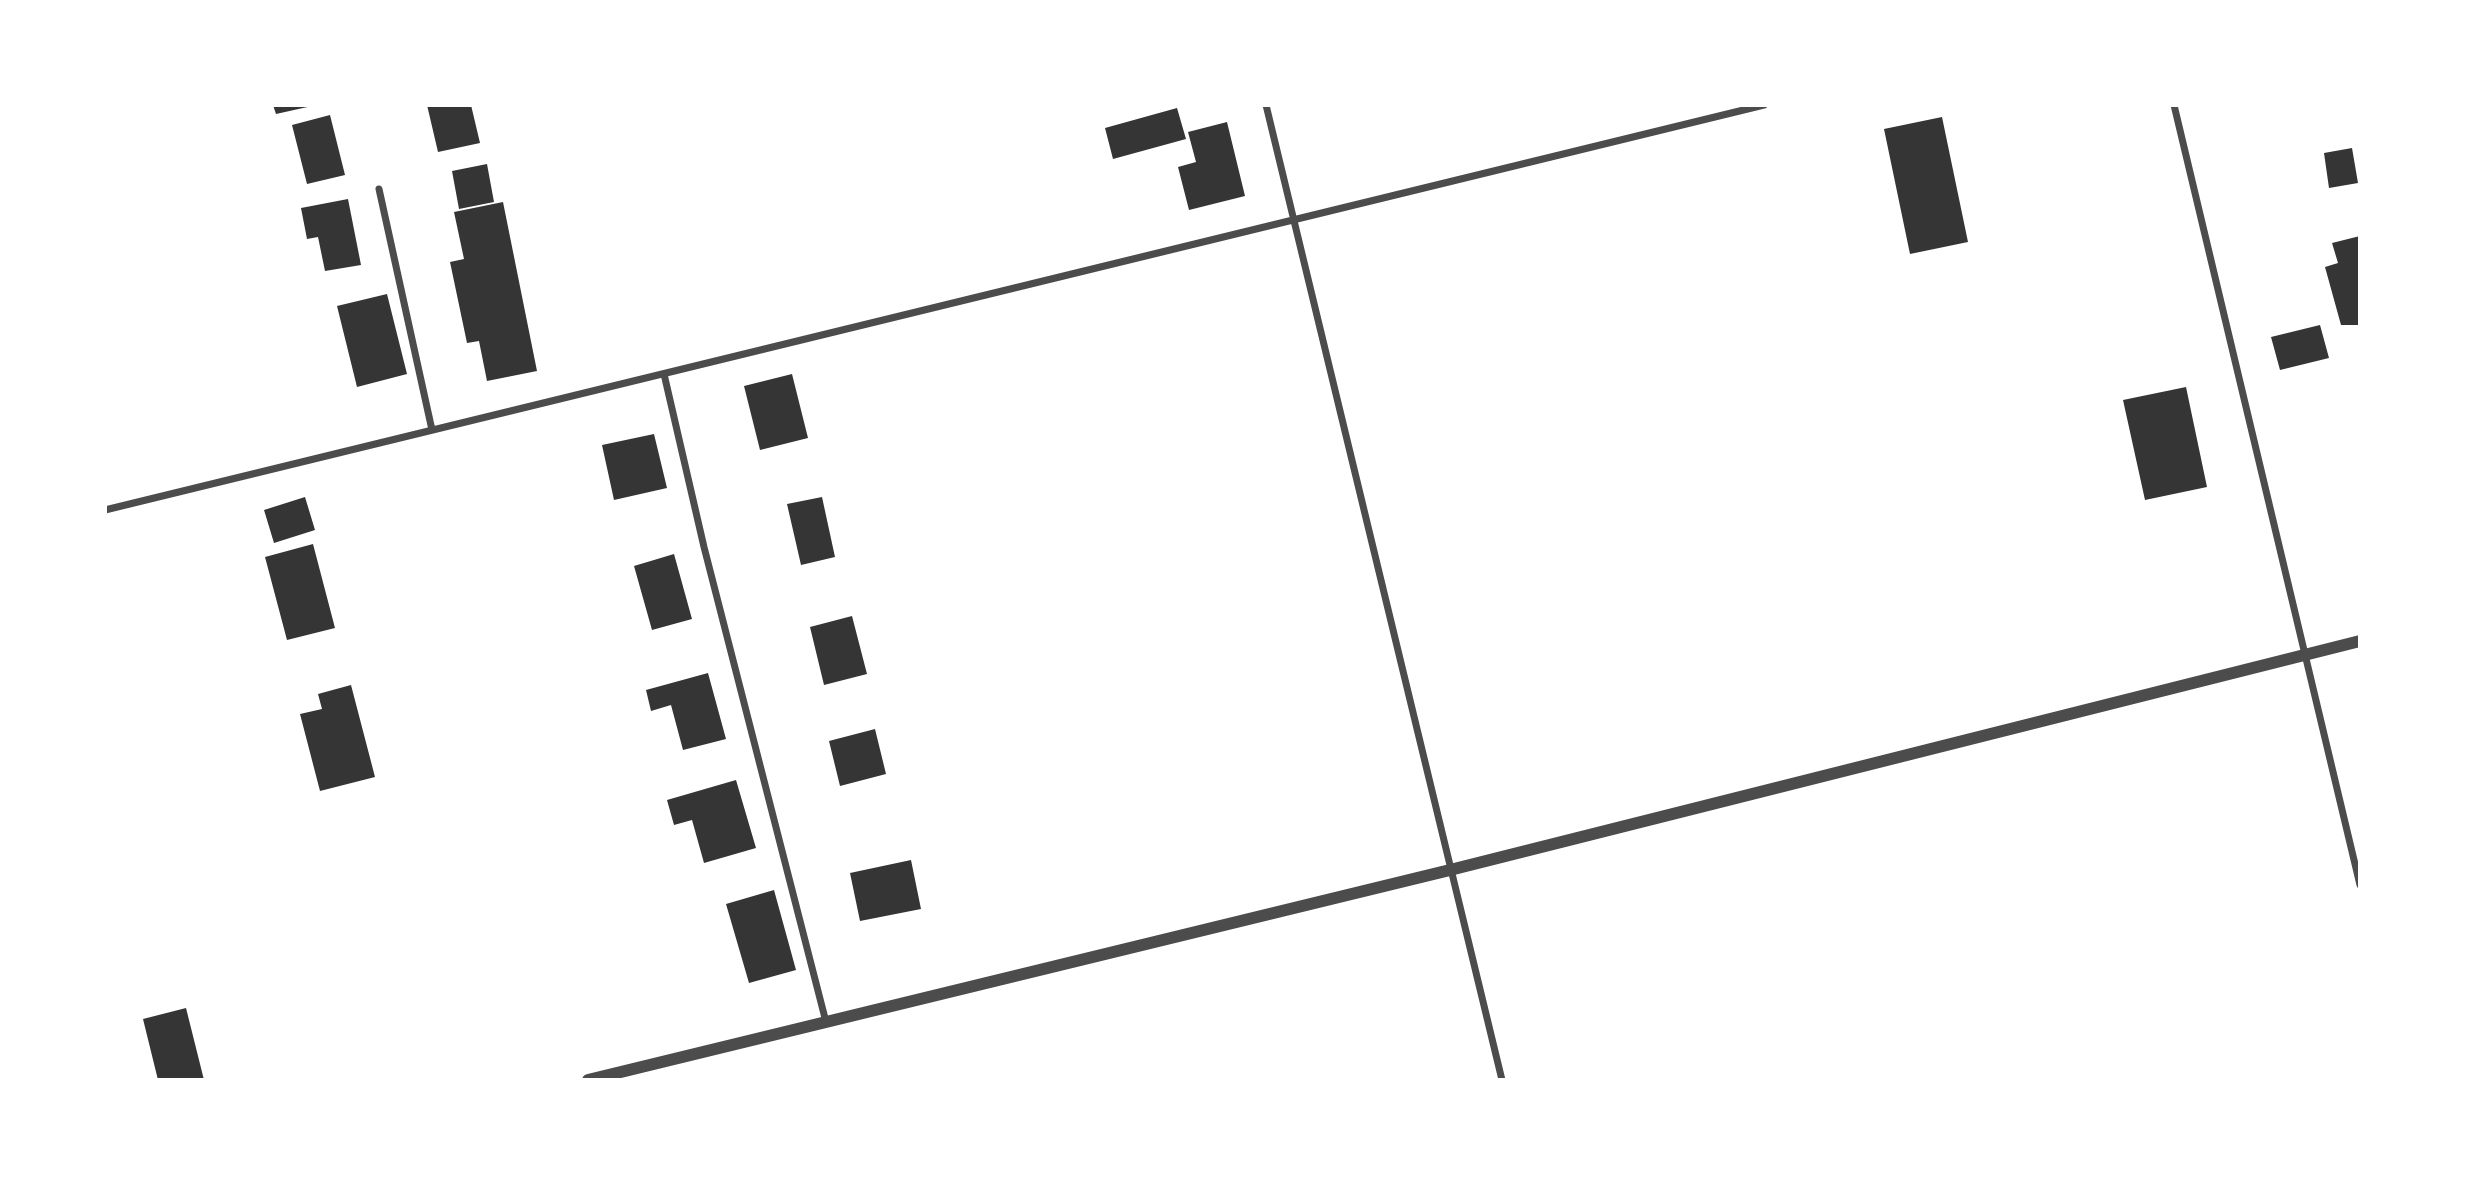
<!DOCTYPE html>
<style>
body{margin:0}
#map{position:relative;width:2465px;height:1185px;overflow:hidden;background:#fff;font-family:Karla,sans-serif}
canvas{display:block}
.frame{position:absolute;inset:0;border:107px solid #fff;pointer-events:none}
</style>
<div id="map">
<canvas width="2465" height="1185"></canvas>
<div class="frame"></div>
</div>
<script>
const ctx = document.querySelector('canvas').getContext('2d');
ctx.lineJoin = 'round';
function fillPath(path, color) { ctx.fillStyle = color; ctx.fill(path, 'evenodd'); }
const toPath = rows => new Path2D(rows.map(r => 'M' + r).join(''));
function stroke(path, color, width, dash) { ctx.strokeStyle = color; ctx.lineWidth = width; ctx.lineCap = dash ? 'butt' : 'round'; ctx.setLineDash(dash || []); ctx.stroke(path); }
fillPath(toPath([
 [273,105,312,105,312,106,276,114],
 [427,105,471,105,480,143,438,152],
 [1177,108,1186,139,1113,159,1105,128],
 [330,115,345,175,307,184,292,125],
 [1942,117,1968,242,1910,254,1884,129],
 [1227,122,1245,196,1189,210,1178,167,1196,162,1188,132],
 [2352,148,2358,183,2329,188,2324,153],
 [487,164,494,202,459,209,452,171],
 [348,199,361,265,325,271,318,237,307,239,301,208],
 [503,202,537,371,487,381,479,341,467,343,450,262,464,259,454,212],
 [2360,236,2360,325,2341,325,2325,267,2338,263,2332,243],
 [387,294,407,374,357,387,337,306],
 [2320,325,2329,358,2280,370,2271,337],
 [792,374,808,438,760,450,744,386],
 [2186,387,2207,487,2145,500,2123,400],
 [654,434,667,488,614,500,602,445],
 [305,497,315,530,274,543,264,510],
 [822,497,835,557,801,565,787,504],
 [313,544,335,628,287,640,265,557],
 [674,554,692,619,652,630,634,566],
 [852,616,867,674,824,685,810,627],
 [708,673,726,739,683,750,671,705,651,711,646,690],
 [351,685,375,777,320,791,300,714,322,709,318,694],
 [875,729,886,774,840,786,829,741],
 [736,780,756,848,704,863,692,820,674,825,667,800],
 [911,860,921,909,860,921,850,873],
 [774,890,796,970,749,983,726,904],
 [186,1008,204,1080,158,1080,143,1019]
]), '#353535');
stroke(toPath([
 [1266,105,1502,1080],
 [2174,105,2360,885],
 [379,189,432,430],
 [664,374,704,547,826,1022],
 [105,510,1764,105]
]), '#4c4c4c', 7);
stroke(toPath([
 [588,1080,1450,870,2360,641]
]), '#4c4c4c', 12);
</script>
